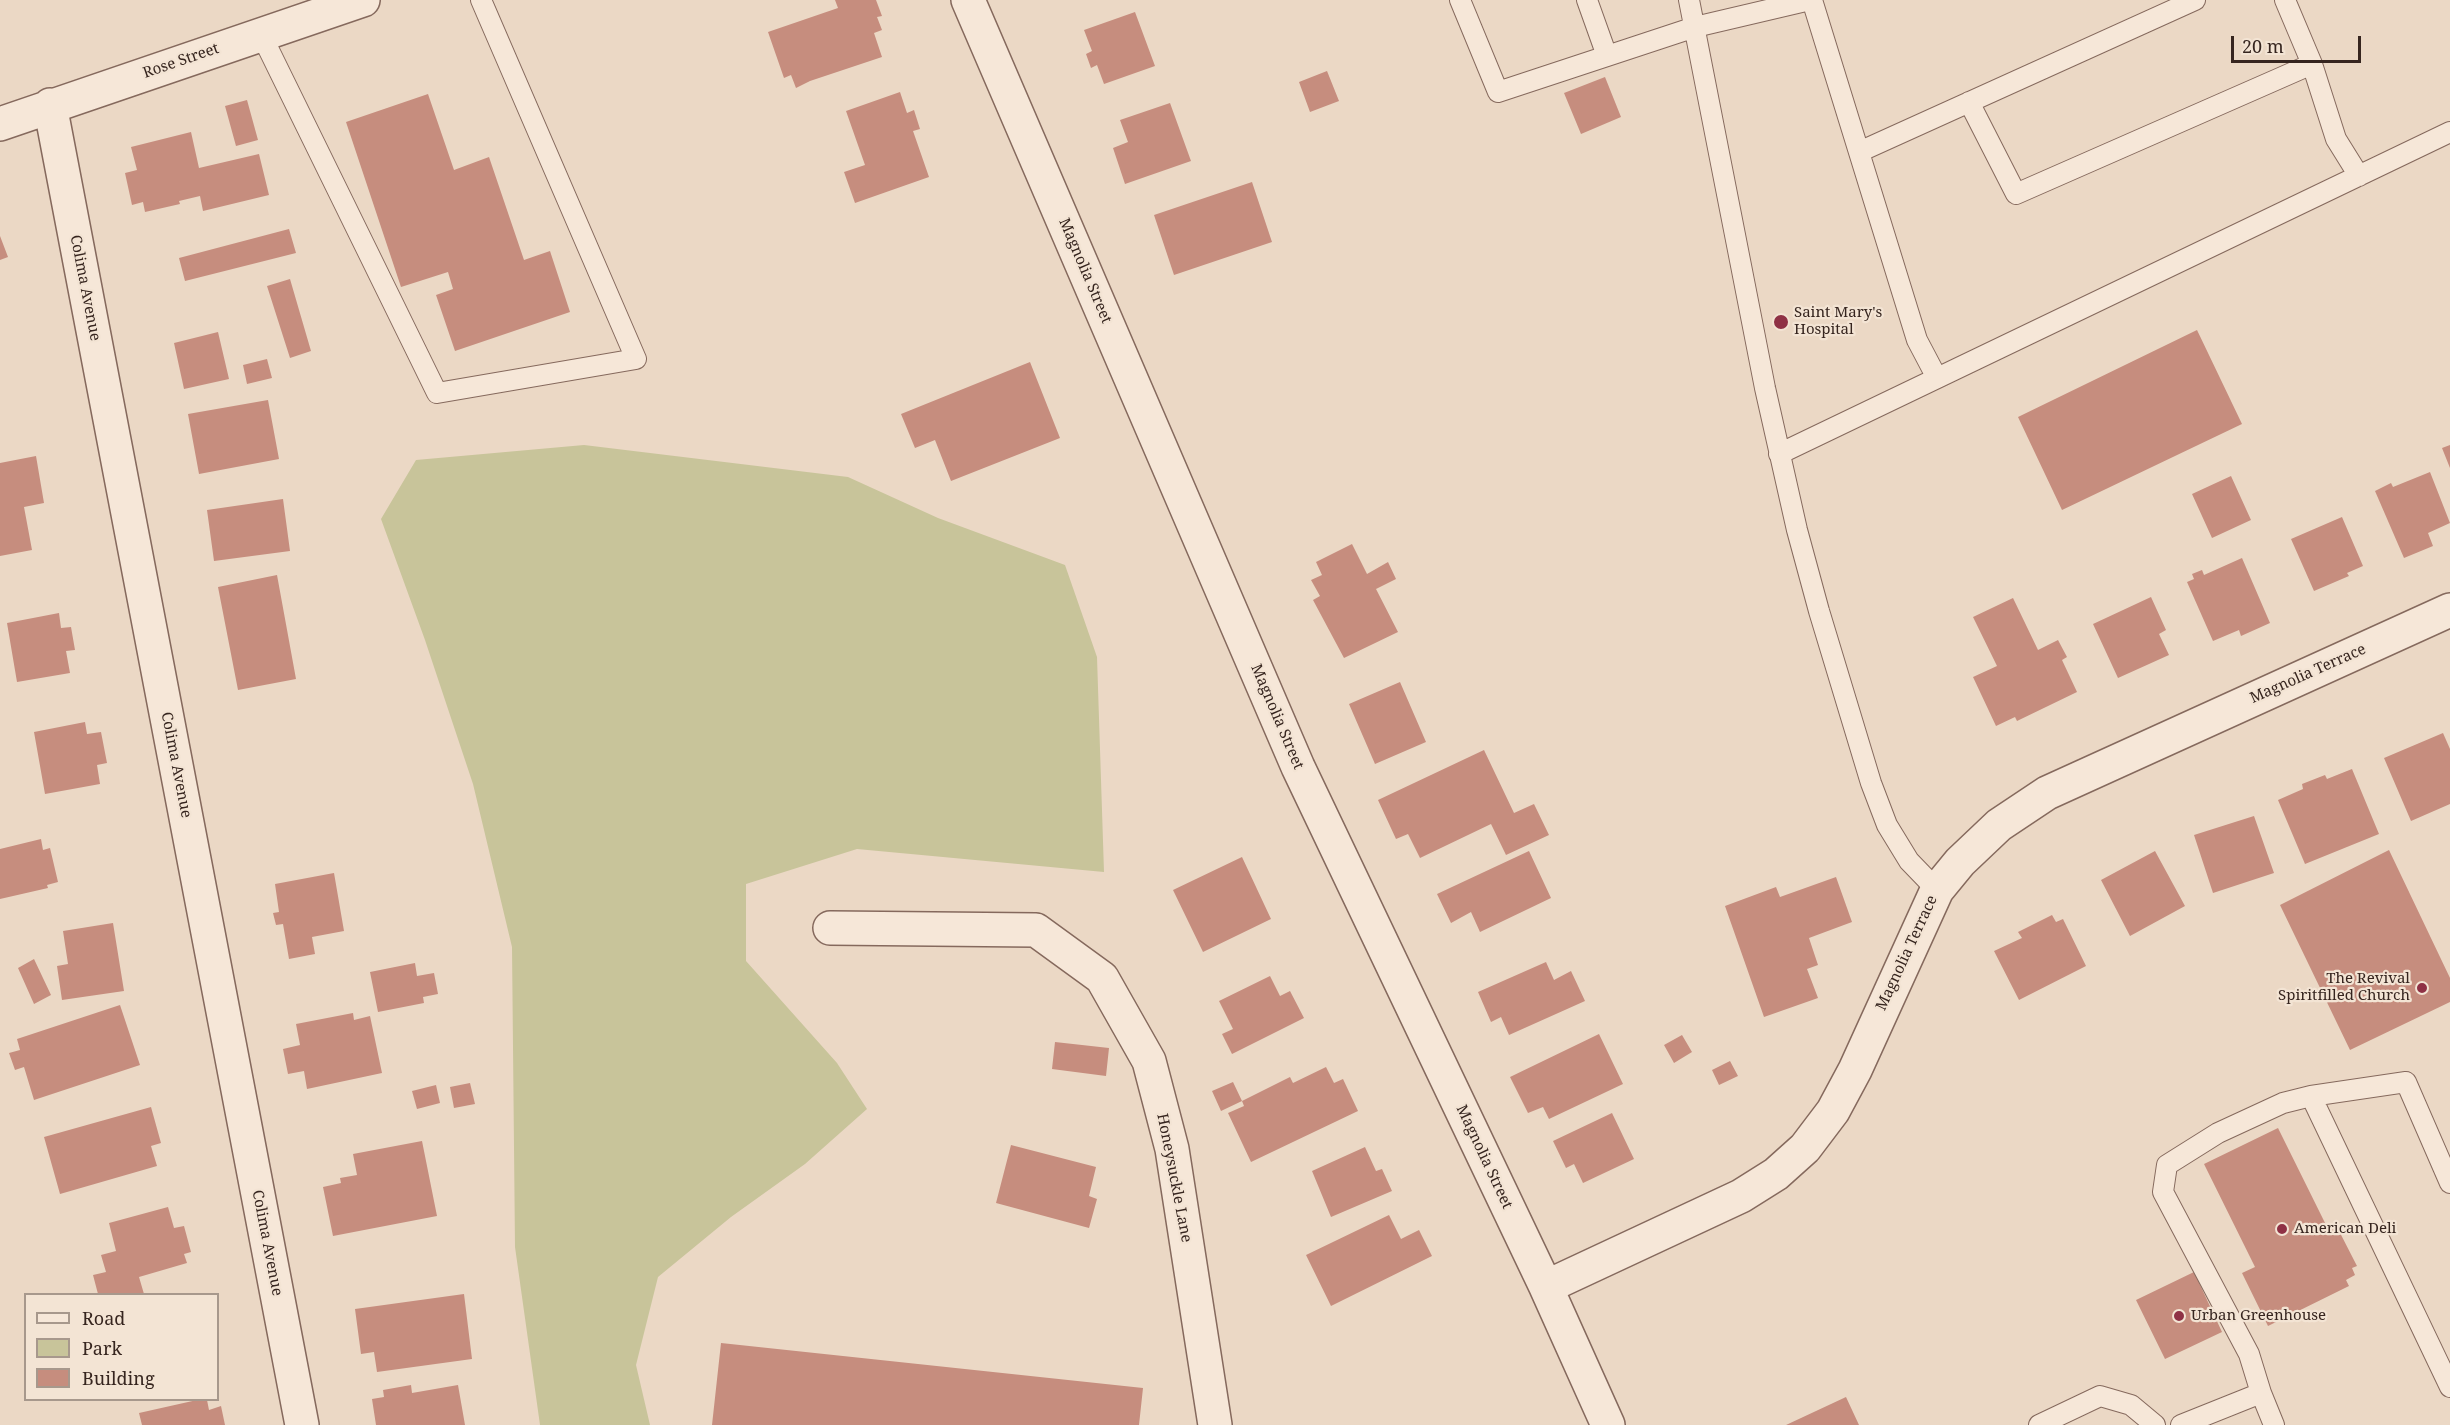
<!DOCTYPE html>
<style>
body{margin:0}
#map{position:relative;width:2450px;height:1425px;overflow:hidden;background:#ebd8c5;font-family:"Noto Serif",serif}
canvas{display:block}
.legend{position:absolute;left:24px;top:1293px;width:195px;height:108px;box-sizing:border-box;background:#f3e4d4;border:2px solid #a7988c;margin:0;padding:8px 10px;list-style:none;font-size:18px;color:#36251f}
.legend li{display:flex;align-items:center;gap:12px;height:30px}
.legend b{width:30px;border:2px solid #a7988c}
.scale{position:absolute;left:2231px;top:36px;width:130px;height:27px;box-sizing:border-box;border:3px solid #36251f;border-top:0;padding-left:8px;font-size:18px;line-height:21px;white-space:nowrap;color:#36251f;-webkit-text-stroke:4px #f3e4d4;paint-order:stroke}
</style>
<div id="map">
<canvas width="2450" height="1425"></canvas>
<ul class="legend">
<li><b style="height:8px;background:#f6e7d8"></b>Road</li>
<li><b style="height:16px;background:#c8c49a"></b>Park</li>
<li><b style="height:16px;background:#c68d7e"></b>Building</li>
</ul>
<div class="scale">20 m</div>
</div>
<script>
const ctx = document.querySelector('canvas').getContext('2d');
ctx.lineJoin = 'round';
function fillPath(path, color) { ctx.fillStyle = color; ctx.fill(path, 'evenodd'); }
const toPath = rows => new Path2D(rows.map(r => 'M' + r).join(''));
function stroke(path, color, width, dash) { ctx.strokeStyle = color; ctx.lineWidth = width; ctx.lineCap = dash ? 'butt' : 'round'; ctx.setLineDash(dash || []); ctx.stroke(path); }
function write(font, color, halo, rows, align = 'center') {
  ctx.font = font + ' "Noto Serif",serif'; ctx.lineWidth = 4.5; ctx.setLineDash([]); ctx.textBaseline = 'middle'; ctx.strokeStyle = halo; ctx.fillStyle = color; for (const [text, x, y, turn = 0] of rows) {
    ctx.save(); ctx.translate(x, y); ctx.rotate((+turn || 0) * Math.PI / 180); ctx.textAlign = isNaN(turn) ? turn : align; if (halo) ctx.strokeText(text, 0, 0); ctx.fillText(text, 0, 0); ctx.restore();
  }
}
fillPath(toPath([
 [584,445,848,477,938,518,1065,565,1097,657,1104,872,857,849,746,884,746,961,837,1063,867,1109,805,1164,731,1217,658,1277,636,1365,650,1425,540,1425,515,1247,512,947,473,784,425,640,381,519,416,460]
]), '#c8c49a');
fillPath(toPath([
 [835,0,876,0,882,16,877,17,882,30,874,33,882,57,810,81,796,88,791,75,784,78,768,32,838,8],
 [1135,12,1155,66,1104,84,1097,65,1091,68,1086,54,1092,51,1084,30],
 [1327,71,1339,101,1310,112,1299,82],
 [1605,77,1621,117,1581,134,1564,93],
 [900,92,907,113,914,110,920,129,913,131,929,177,855,203,844,172,865,165,846,111],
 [428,94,454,170,489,157,524,260,550,251,570,312,455,351,436,295,453,289,448,272,401,287,346,122],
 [247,100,258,140,236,146,225,106],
 [1170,103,1191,161,1125,184,1113,148,1128,142,1120,120],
 [191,132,199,168,259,154,269,195,203,211,200,196,179,201,180,204,145,212,143,202,132,205,125,173,137,170,131,147],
 [1252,182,1272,242,1174,275,1154,215],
 [289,229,296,253,185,281,179,258],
 [0,236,8,257,0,260],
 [290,279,311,351,290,358,267,286],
 [2197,330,2242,424,2062,510,2018,417],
 [218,332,229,379,184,389,174,343],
 [267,359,272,378,247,384,243,365],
 [1030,362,1060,438,951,481,935,440,915,448,901,414],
 [268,400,279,459,199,474,188,414],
 [2450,445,2450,468,2442,448],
 [36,456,44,503,24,507,32,550,0,556,0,463],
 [2430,472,2450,523,2428,533,2433,546,2404,558,2375,491,2391,483,2393,487],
 [2231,476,2251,520,2212,538,2192,494],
 [283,499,290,551,214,561,207,510],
 [2342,517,2363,566,2347,573,2349,576,2314,591,2291,539],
 [1352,544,1367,574,1388,562,1396,579,1376,589,1398,632,1344,658,1313,600,1320,596,1311,580,1322,575,1316,562],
 [2242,558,2270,623,2241,636,2239,630,2213,641,2187,582,2194,579,2192,574,2202,570,2204,575],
 [277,575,296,679,238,690,218,587],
 [2151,597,2166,630,2159,634,2169,655,2118,678,2093,624],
 [2013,598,2038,650,2058,640,2067,657,2062,660,2077,692,2017,721,2015,717,1996,726,1973,677,1997,666,1973,617],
 [59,613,61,628,71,627,75,650,66,651,70,673,17,682,7,623],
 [1400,682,1426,742,1375,764,1349,704],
 [85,722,87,734,101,732,107,763,97,765,100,784,45,794,34,732],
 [2443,733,2450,749,2450,804,2411,821,2384,758],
 [1484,750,1514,813,1534,804,1549,835,1506,855,1491,824,1420,858,1408,834,1396,839,1378,800],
 [2352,769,2379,834,2305,864,2278,800,2303,789,2302,784,2325,775,2327,779],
 [2254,816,2274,873,2213,893,2194,835],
 [41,839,43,850,50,848,58,882,47,885,48,888,0,899,0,849],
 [2389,850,2450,978,2450,1002,2350,1050,2280,905],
 [1529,851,1551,898,1480,932,1471,912,1451,923,1437,894],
 [2155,851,2185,906,2130,936,2101,880],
 [1242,857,1271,919,1203,952,1173,890],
 [334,873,344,931,312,937,315,954,289,959,283,924,276,925,273,913,279,912,275,884],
 [1836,877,1852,922,1809,938,1818,965,1807,969,1818,998,1764,1017,1725,906,1776,887,1780,897],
 [2052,915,2056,922,2063,919,2086,966,2019,1000,1994,951,2022,938,2018,932],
 [113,923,124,991,62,1000,57,966,68,964,63,931],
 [34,959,51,995,34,1004,18,968],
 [1546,962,1554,980,1571,971,1585,1001,1509,1035,1501,1017,1491,1022,1478,992],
 [415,963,417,976,434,973,438,994,423,997,424,1003,378,1012,370,972],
 [1270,976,1280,996,1290,991,1304,1018,1232,1054,1222,1034,1233,1029,1219,1001],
 [120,1005,140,1065,34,1100,24,1067,15,1070,9,1053,20,1050,17,1039],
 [353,1013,354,1020,370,1016,382,1073,307,1089,304,1071,288,1074,283,1049,300,1045,296,1024],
 [1599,1034,1623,1084,1549,1119,1543,1107,1528,1113,1510,1077],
 [1682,1035,1692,1052,1674,1063,1664,1045],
 [1055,1042,1109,1048,1106,1076,1052,1069],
 [1730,1061,1738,1076,1719,1085,1712,1070],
 [1326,1067,1334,1083,1343,1079,1358,1111,1251,1162,1228,1113,1244,1106,1242,1101,1290,1077,1293,1083],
 [1233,1082,1242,1101,1221,1111,1212,1091],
 [470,1083,475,1104,454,1108,450,1087],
 [436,1085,440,1103,417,1109,412,1091],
 [151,1107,161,1143,151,1146,157,1166,60,1194,44,1137],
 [1612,1113,1634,1159,1583,1183,1574,1164,1566,1168,1553,1141],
 [2278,1128,2329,1231,2337,1227,2357,1266,2352,1268,2355,1275,2346,1280,2349,1286,2268,1326,2242,1273,2255,1267,2204,1164],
 [422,1141,437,1216,333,1236,323,1187,341,1183,340,1178,357,1175,353,1154],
 [1011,1145,1096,1167,1089,1196,1097,1199,1089,1228,996,1203],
 [1365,1147,1376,1171,1382,1169,1392,1191,1331,1217,1312,1171],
 [168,1207,174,1228,184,1226,191,1252,184,1254,187,1263,139,1277,144,1294,98,1294,93,1275,106,1272,101,1255,116,1251,109,1223],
 [1389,1215,1401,1239,1419,1230,1432,1256,1331,1306,1306,1255],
 [2194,1272,2222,1332,2165,1359,2136,1300],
 [464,1294,472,1359,377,1372,374,1352,361,1354,355,1309],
 [721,1343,1143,1388,1139,1425,712,1425],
 [411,1385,412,1393,458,1385,465,1425,376,1425,372,1399,384,1397,383,1390],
 [1846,1397,1859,1425,1786,1425],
 [197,1400,207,1400,209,1410,221,1406,225,1425,142,1425,139,1413]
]), '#c68d7e');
const service = toPath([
 [1460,0,1498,92,1695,27,1810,0],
 [1587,0,1607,56],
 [1689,0,1765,388,1797,530,1819,611,1871,783,1887,825,1909,861,1937,890],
 [1812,0,1917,340,1937,378],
 [261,34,437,393,636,359,481,0],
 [2312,64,2336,139,2359,176],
 [1969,102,2016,194,2312,64,2285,0],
 [1859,152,2195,0],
 [1779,454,2450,132],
 [2311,1096,2450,1387],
 [2039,1425,2100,1396,2131,1405,2155,1425],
 [2181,1425,2261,1393],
 [2274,1425,2261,1393,2249,1354,2163,1192,2167,1165,2218,1133,2283,1103,2311,1096,2406,1082,2450,1183]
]);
const minor = toPath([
 [968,0,1298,767,1546,1287,1608,1425],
 [50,105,302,1425],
 [0,124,363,0],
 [830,928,1036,930,1102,978,1149,1061,1172,1149,1215,1425],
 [1546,1287,1741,1196,1776,1174,1805,1148,1833,1111,1855,1070,1937,890,1960,862,1999,825,2047,793,2450,610]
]);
stroke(service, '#85695d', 22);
stroke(minor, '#85695d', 36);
stroke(service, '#f6e7d8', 20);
stroke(minor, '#f6e7d8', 33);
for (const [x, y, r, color] of [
 [1781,322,8,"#8f3145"],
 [2422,988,6,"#8f3145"],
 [2282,1229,6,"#8f3145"],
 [2179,1316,6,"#8f3145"]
]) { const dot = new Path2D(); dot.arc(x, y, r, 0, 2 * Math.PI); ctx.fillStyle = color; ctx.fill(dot); stroke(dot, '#f3e4d4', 2); }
write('15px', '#36251f', '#f3e4d4', [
 ["Rose Street",181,61,-19],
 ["Magnolia Street",1085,271,67],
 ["Colima Avenue",85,288,79],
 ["Magnolia Terrace",2308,674,-24],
 ["Magnolia Street",1277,717,67],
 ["Colima Avenue",176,765,79],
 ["Magnolia Terrace",1907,953,-65],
 ["Magnolia Street",1484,1157,65],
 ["Honeysuckle Lane",1174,1178,79],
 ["Colima Avenue",267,1243,79]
]);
write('15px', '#36251f', '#f3e4d4', [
 ["Saint Mary's",1794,313],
 ["Hospital",1794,330],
 ["The Revival",2410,979,"right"],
 ["Spiritfilled Church",2410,996,"right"],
 ["American Deli",2294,1229],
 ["Urban Greenhouse",2191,1316]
], 'left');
</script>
